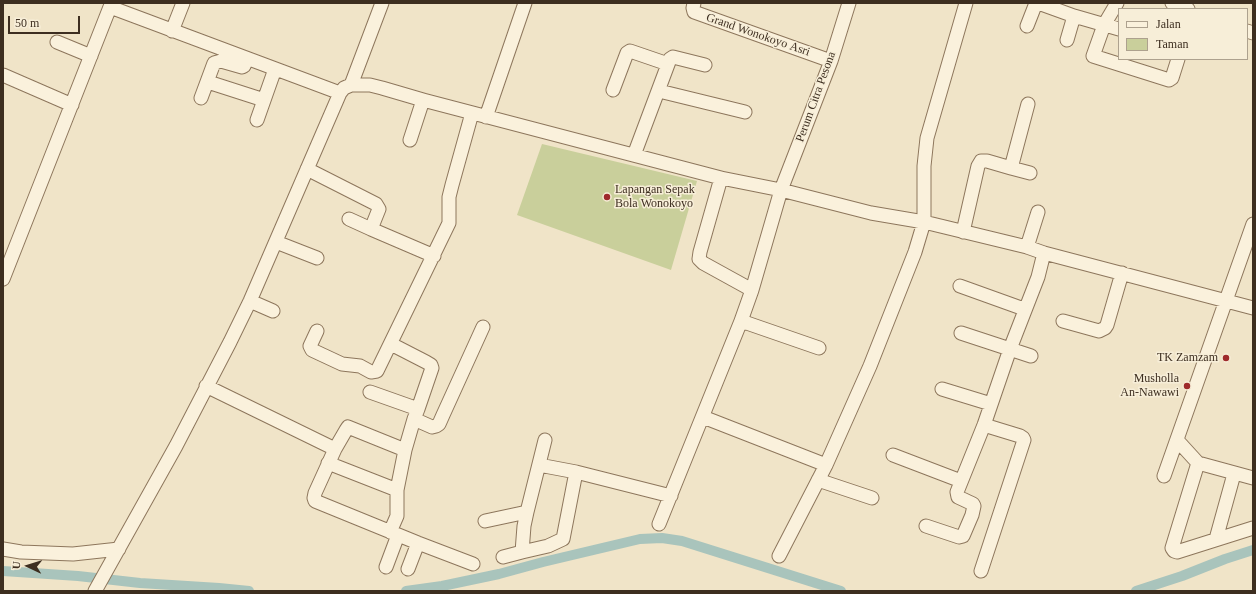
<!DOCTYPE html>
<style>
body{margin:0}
#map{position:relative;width:1256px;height:594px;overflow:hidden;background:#f0e4c8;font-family:"Times New Roman",serif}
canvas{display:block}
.frame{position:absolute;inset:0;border:4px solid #3d2e20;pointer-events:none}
.legend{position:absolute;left:1118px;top:8px;width:130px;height:52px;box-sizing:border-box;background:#f7eed8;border:1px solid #ada18e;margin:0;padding:5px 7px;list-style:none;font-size:12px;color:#3d2e20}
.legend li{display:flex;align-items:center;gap:8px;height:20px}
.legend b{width:20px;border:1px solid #ada18e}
.north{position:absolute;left:8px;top:546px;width:40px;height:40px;-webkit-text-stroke:3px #f7eed8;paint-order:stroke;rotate:274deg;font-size:11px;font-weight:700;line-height:16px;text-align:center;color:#3d2e20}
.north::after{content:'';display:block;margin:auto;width:14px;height:18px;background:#3d2e20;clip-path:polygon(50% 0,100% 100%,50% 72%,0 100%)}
.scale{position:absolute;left:8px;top:16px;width:72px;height:18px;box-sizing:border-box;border:2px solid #3d2e20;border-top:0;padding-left:5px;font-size:12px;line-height:14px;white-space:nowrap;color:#3d2e20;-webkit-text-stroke:3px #f7eed8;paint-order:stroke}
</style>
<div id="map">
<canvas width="1256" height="594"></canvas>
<div class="frame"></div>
<ul class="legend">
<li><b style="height:5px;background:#faf1dc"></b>Jalan</li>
<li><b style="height:11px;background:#c9cf9b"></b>Taman</li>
</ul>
<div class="north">U</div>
<div class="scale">50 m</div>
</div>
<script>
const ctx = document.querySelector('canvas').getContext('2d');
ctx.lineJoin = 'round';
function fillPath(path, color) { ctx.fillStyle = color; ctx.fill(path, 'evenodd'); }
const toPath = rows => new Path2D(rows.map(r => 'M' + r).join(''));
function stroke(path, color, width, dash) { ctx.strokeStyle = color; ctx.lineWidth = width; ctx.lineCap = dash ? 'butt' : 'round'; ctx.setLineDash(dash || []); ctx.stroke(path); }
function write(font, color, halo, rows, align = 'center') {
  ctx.font = font + ' "Times New Roman",serif'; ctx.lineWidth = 3; ctx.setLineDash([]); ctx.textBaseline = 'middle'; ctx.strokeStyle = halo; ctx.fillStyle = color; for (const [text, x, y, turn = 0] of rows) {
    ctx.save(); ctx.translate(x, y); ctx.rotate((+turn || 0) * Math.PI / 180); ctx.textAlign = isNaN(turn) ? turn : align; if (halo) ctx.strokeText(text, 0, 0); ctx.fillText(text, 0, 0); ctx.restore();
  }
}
fillPath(toPath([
 [542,144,697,181,671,270,517,215]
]), '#c9cf9b');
stroke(toPath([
 [3,571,78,576,140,583,219,588,249,591],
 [406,591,442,586,499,574,543,562,640,539,662,538,682,541,841,591],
 [1136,591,1182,576,1225,559,1253,550]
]), '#a9c4bc', 10);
const minor = toPath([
 [694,3,693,8,694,12,831,61],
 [1038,3,1074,16,1119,29],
 [1117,3,1104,25,1093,56,1169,80,1172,78,1178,59],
 [1172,3,1188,9],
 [1027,26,1036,3],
 [172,31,183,3],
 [1247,31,1253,33],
 [1067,40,1074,16],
 [57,42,91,56],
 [3,75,72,105],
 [208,82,264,100],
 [351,85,382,3],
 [613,90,627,53,630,51,668,64],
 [659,91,745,112],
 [201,98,214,63,221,61,242,67,244,66,247,59],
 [486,117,525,3],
 [257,120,275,69],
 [410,140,423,100],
 [634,155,670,59,673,57,705,65],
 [1011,168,1030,173],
 [307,169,376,204,379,209,371,229,434,256],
 [721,178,700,252,699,259,703,263,752,290],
 [349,219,371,229],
 [963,232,978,166,981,161,987,161,1011,168,1028,104],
 [276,242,317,258],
 [1027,247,1038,212],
 [3,279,110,7,340,93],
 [960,286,1024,309],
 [250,301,273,311],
 [741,321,819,348],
 [1063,321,1099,331,1105,328,1107,325,1122,273],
 [317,331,310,346,312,350,342,364,360,366,371,372,377,371,449,223,449,197,452,185,472,113],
 [961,333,1031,356],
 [391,344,426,362,431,365,432,368,418,409],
 [206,386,335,449,315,493,314,498,315,501,418,543,473,564],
 [942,389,991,404],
 [370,392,418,409,414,419,432,427,436,426,439,424,443,415,483,327],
 [703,417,826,465],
 [1177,440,1198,463],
 [335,449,346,430,348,427,405,450,397,490,397,516,390,532],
 [405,450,414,419],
 [893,455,961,481],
 [328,463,397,490],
 [539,465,576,472,671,496],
 [1164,476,1253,224],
 [1253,478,1198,463,1172,548,1174,551,1177,552,1253,528],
 [818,480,872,498],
 [485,521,527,512,545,440],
 [659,524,741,321,752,290,781,190,831,61,849,3],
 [926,526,959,537,963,536,972,515,974,506,973,504,958,497,957,492,984,425,1010,349,1038,277,1044,253],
 [1216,539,1234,474],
 [3,549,21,552,73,554,119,549],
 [522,552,548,546,563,539,576,472],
 [779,556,826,465,870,366,915,252,924,222,924,166,927,138,966,3],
 [503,557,522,552,524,526,527,512],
 [386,567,398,535],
 [408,569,418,543],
 [981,571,1024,440,1023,438,1020,436,984,425],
 [95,591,176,446,230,342,250,301,340,93,344,88,351,85,370,85,382,88,423,100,721,178,781,190,871,213,924,222,1027,247,1044,253,1253,308]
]);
stroke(minor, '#8d765c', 15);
stroke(minor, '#faf1dc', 13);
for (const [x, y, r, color] of [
 [607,197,4,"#9e2a2b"],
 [1226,358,4,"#9e2a2b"],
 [1187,386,4,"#9e2a2b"]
]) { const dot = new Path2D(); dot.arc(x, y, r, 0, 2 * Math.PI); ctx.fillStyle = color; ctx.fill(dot); stroke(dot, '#f7eed8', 1.5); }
write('12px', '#3d2e20', '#f7eed8', [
 ["Grand Wonokoyo Asri",758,35,19],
 ["Perum Citra Pesona",816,97,-70]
]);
write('12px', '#3d2e20', '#f7eed8', [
 ["Lapangan Sepak",615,190,"left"],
 ["Bola Wonokoyo",615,204,"left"],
 ["TK Zamzam",1218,358],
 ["Musholla",1179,379],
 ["An-Nawawi",1179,393]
], 'right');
</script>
